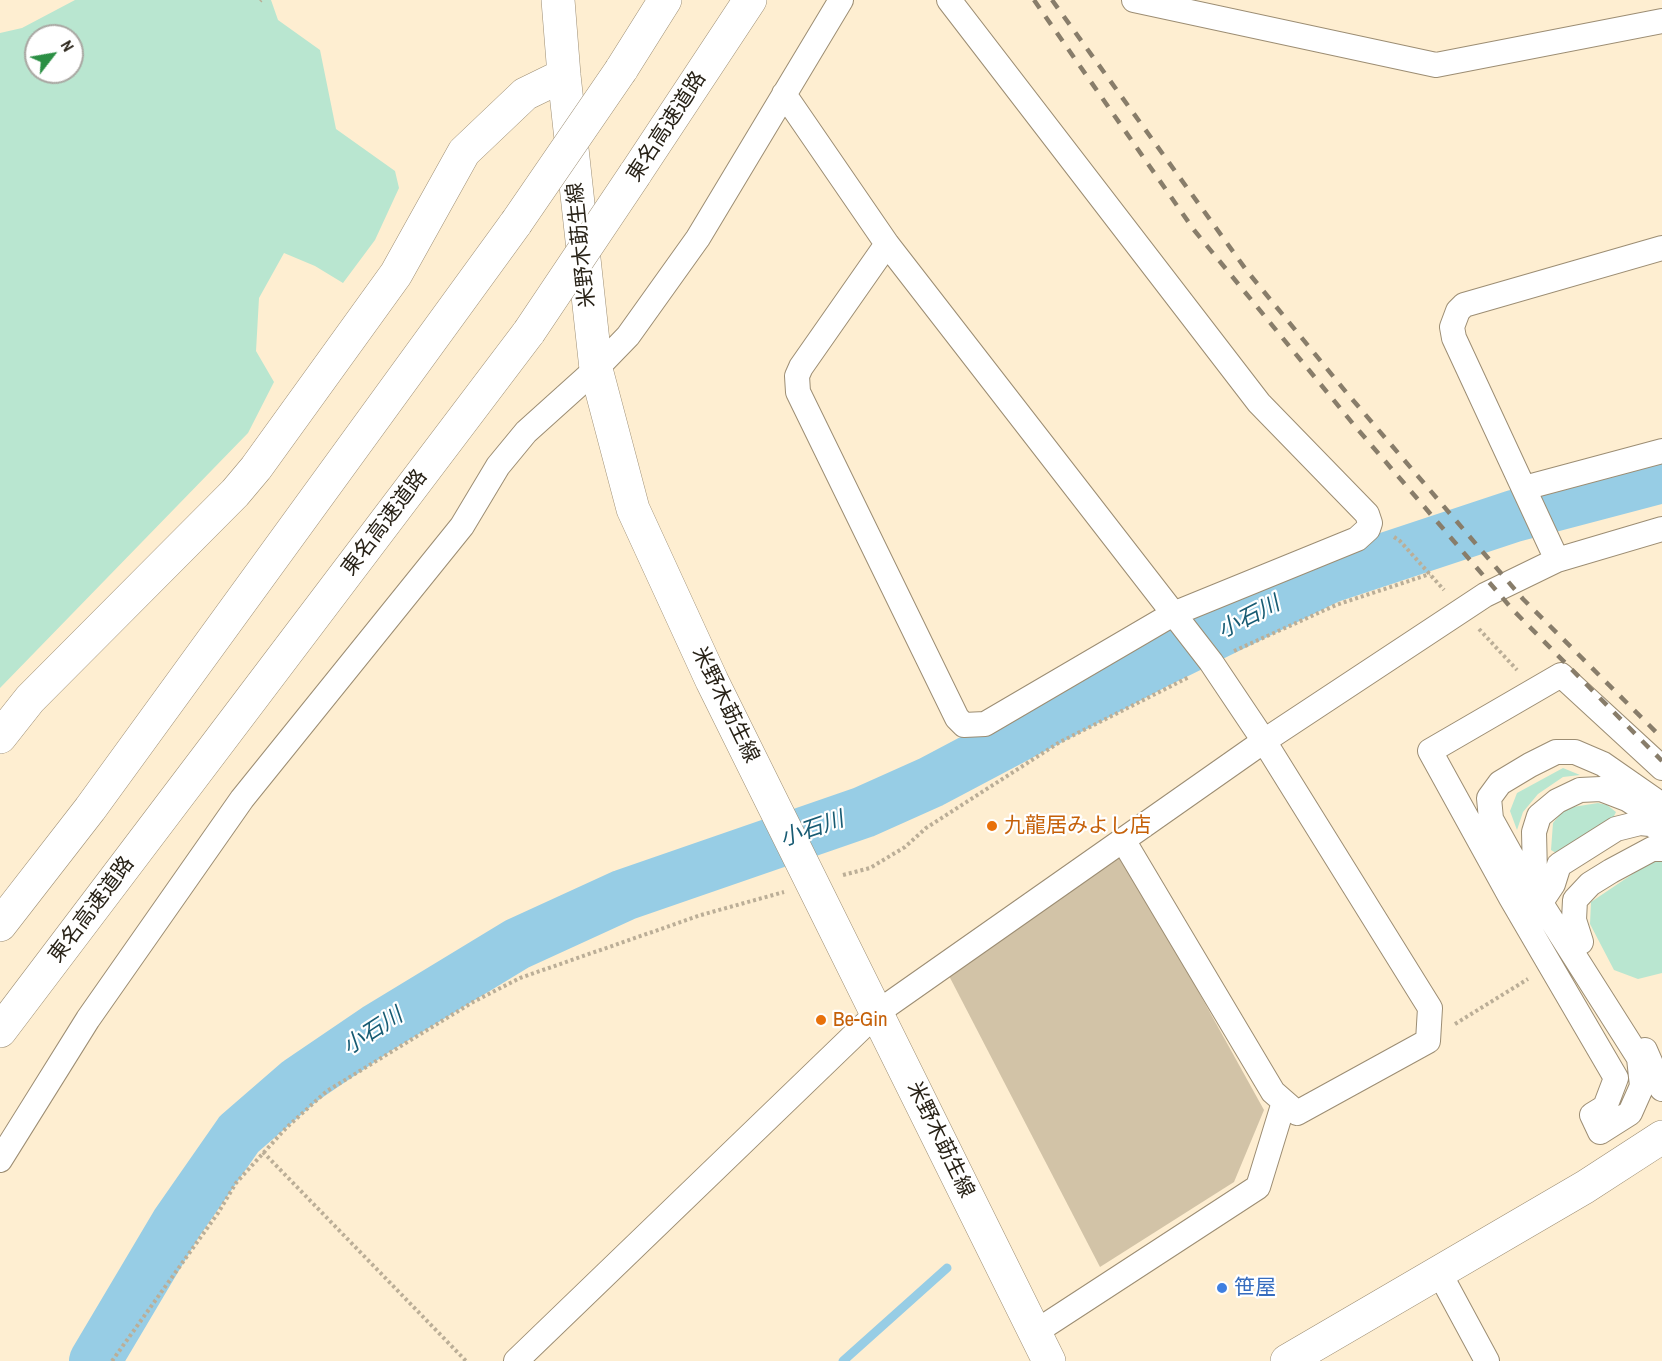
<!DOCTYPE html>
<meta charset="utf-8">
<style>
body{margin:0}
#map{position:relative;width:1662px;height:1361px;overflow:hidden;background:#feeed1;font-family:"Archivo Narrow",sans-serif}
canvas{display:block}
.north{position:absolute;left:24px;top:24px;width:60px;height:60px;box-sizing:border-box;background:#fff;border:2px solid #a9a7a2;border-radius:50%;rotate:59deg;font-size:16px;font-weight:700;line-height:24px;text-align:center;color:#282217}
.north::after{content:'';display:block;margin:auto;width:21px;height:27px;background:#2b8f44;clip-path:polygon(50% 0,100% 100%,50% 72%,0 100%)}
</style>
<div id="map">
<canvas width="1662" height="1361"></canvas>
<div class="north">N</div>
</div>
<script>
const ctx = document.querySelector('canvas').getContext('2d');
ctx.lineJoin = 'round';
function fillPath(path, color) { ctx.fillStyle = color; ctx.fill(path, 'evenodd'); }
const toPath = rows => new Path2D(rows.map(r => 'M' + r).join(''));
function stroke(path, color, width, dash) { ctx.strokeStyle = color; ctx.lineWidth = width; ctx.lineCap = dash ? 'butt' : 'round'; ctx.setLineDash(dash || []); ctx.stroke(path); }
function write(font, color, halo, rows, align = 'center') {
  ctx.font = font + ' "Archivo Narrow","Noto Sans JP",sans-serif'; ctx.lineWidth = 4.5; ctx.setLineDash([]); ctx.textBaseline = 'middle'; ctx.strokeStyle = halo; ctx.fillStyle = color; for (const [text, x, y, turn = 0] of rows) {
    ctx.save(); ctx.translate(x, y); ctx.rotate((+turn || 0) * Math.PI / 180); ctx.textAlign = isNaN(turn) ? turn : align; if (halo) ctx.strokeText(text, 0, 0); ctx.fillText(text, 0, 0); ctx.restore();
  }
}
fillPath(toPath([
 [75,0,271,0,278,20,320,50,336,129,395,171,399,188,375,240,343,283,315,266,284,253,259,298,256,351,274,382,248,433,0,688,0,33,22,28],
 [36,36,72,36,72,72,36,72],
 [1563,768,1580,775,1563,777,1538,794,1523,812,1517,830,1510,811,1517,793],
 [1598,803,1607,805,1616,812,1613,818,1564,849,1556,853,1551,850,1553,823,1562,812,1573,807],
 [1662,861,1662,973,1638,979,1614,970,1590,924,1591,902,1649,863]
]), '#b9e6d0');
stroke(toPath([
 [843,1361,947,1268]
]), '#97cde5', 9);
stroke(toPath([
 [95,1361,177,1223,239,1134,299,1082,377,1029,517,944,624,895,864,812,931,782,1154,664,1330,577,1514,516,1662,477]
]), '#97cde5', 52);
fillPath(toPath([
 [1120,850,1264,1110,1234,1182,1100,1267,947,972]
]), '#d2c3a7');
const street = toPath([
 [1134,0,1436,65,1662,21],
 [784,94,887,244,1211,662,1264,741,1430,1008,1428,1041,1297,1113,1273,1092,1123,840],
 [887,244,801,367,797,376,798,392,957,718,964,725,985,724,1173,614,1357,539,1368,529,1370,523,1367,514,1259,403,949,0],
 [1524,488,1662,451],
 [1557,560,1454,338,1452,327,1458,311,1464,305,1662,248],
 [1662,768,1561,675,1430,751,1511,898,1616,1078,1605,1107,1592,1115,1600,1132,1630,1113,1642,1086,1639,1058,1516,864,1491,819,1489,798,1500,783,1530,765,1556,752,1575,752,1603,764,1662,805],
 [1535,874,1534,832,1539,816,1557,801,1580,790,1601,789,1627,799,1652,815],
 [1541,902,1553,884,1559,865,1616,829,1640,823,1650,824,1662,830],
 [1581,942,1574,920,1575,900,1590,884,1611,871,1652,849,1662,849],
 [1645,1050,1662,1089],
 [0,1160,88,1019,242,799,462,526,498,466,526,432,596,369,628,336,698,238,841,0],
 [1440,1274,1487,1361],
 [1034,1333,1258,1187,1284,1102],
 [516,1361,878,1012,1264,741,1485,595,1557,560,1662,529]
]);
const secondary = toPath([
 [558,0,564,75,596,369,633,509,712,681,1049,1361],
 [0,737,30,699,235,493,256,468,396,274,464,152,525,94,564,75],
 [1287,1361,1585,1187,1662,1137]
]);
const highway = toPath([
 [621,70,665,0],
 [635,174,750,0],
 [0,925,90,809,516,223],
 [0,1031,529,332]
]);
stroke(street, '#9c8d73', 26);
stroke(secondary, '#9c8d73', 34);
stroke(highway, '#9c8d73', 34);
stroke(toPath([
 [260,1,261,0],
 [1394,537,1400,541,1444,590],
 [1479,629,1517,670],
 [1234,651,1336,605,1430,574],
 [843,875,870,868,905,847,926,828,1060,742,1189,677],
 [1455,1024,1528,979],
 [263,1152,466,1361],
 [112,1361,218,1213,236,1183,287,1127,327,1091,473,1002,520,978,701,915,784,892]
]), '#bbae97', 4, [3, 3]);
stroke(street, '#fff', 24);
stroke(secondary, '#fff', 33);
stroke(highway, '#fff', 33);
stroke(toPath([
 [1034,0,1194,230,1354,425,1513,610,1662,761],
 [1052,0,1247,271,1346,392,1523,599,1662,738]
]), '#887d6a', 4.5, [10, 10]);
const highwayBridge = toPath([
 [516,223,621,70],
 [529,332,635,174]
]);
stroke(highwayBridge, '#9c8d73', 34, []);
stroke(highwayBridge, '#fff', 33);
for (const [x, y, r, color] of [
 [992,826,6,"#e8710a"],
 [821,1020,6,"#e8710a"],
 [1222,1288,6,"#3f7fe0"]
]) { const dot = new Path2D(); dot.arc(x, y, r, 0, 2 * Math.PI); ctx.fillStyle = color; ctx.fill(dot); stroke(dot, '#fff', 2); }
write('21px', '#282217', '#fff', [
 ["東名高速道路",667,127,-57],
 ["米野木莇生線",582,245,-96],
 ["東名高速道路",385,523,-53],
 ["米野木莇生線",725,705,64],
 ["東名高速道路",92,910,-53],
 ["米野木莇生線",940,1140,64]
]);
write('21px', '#c56008', '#fff', [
 ["九龍居みよし店",1004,826],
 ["Be-Gin",833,1020]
], 'left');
write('21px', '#366cbe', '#fff', [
 ["笹屋",1234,1288]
], 'left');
write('italic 22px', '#175b73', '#fff', [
 ["小石川",1249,618,-27],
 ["小石川",812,830,-19],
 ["小石川",373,1032,-33]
]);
</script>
